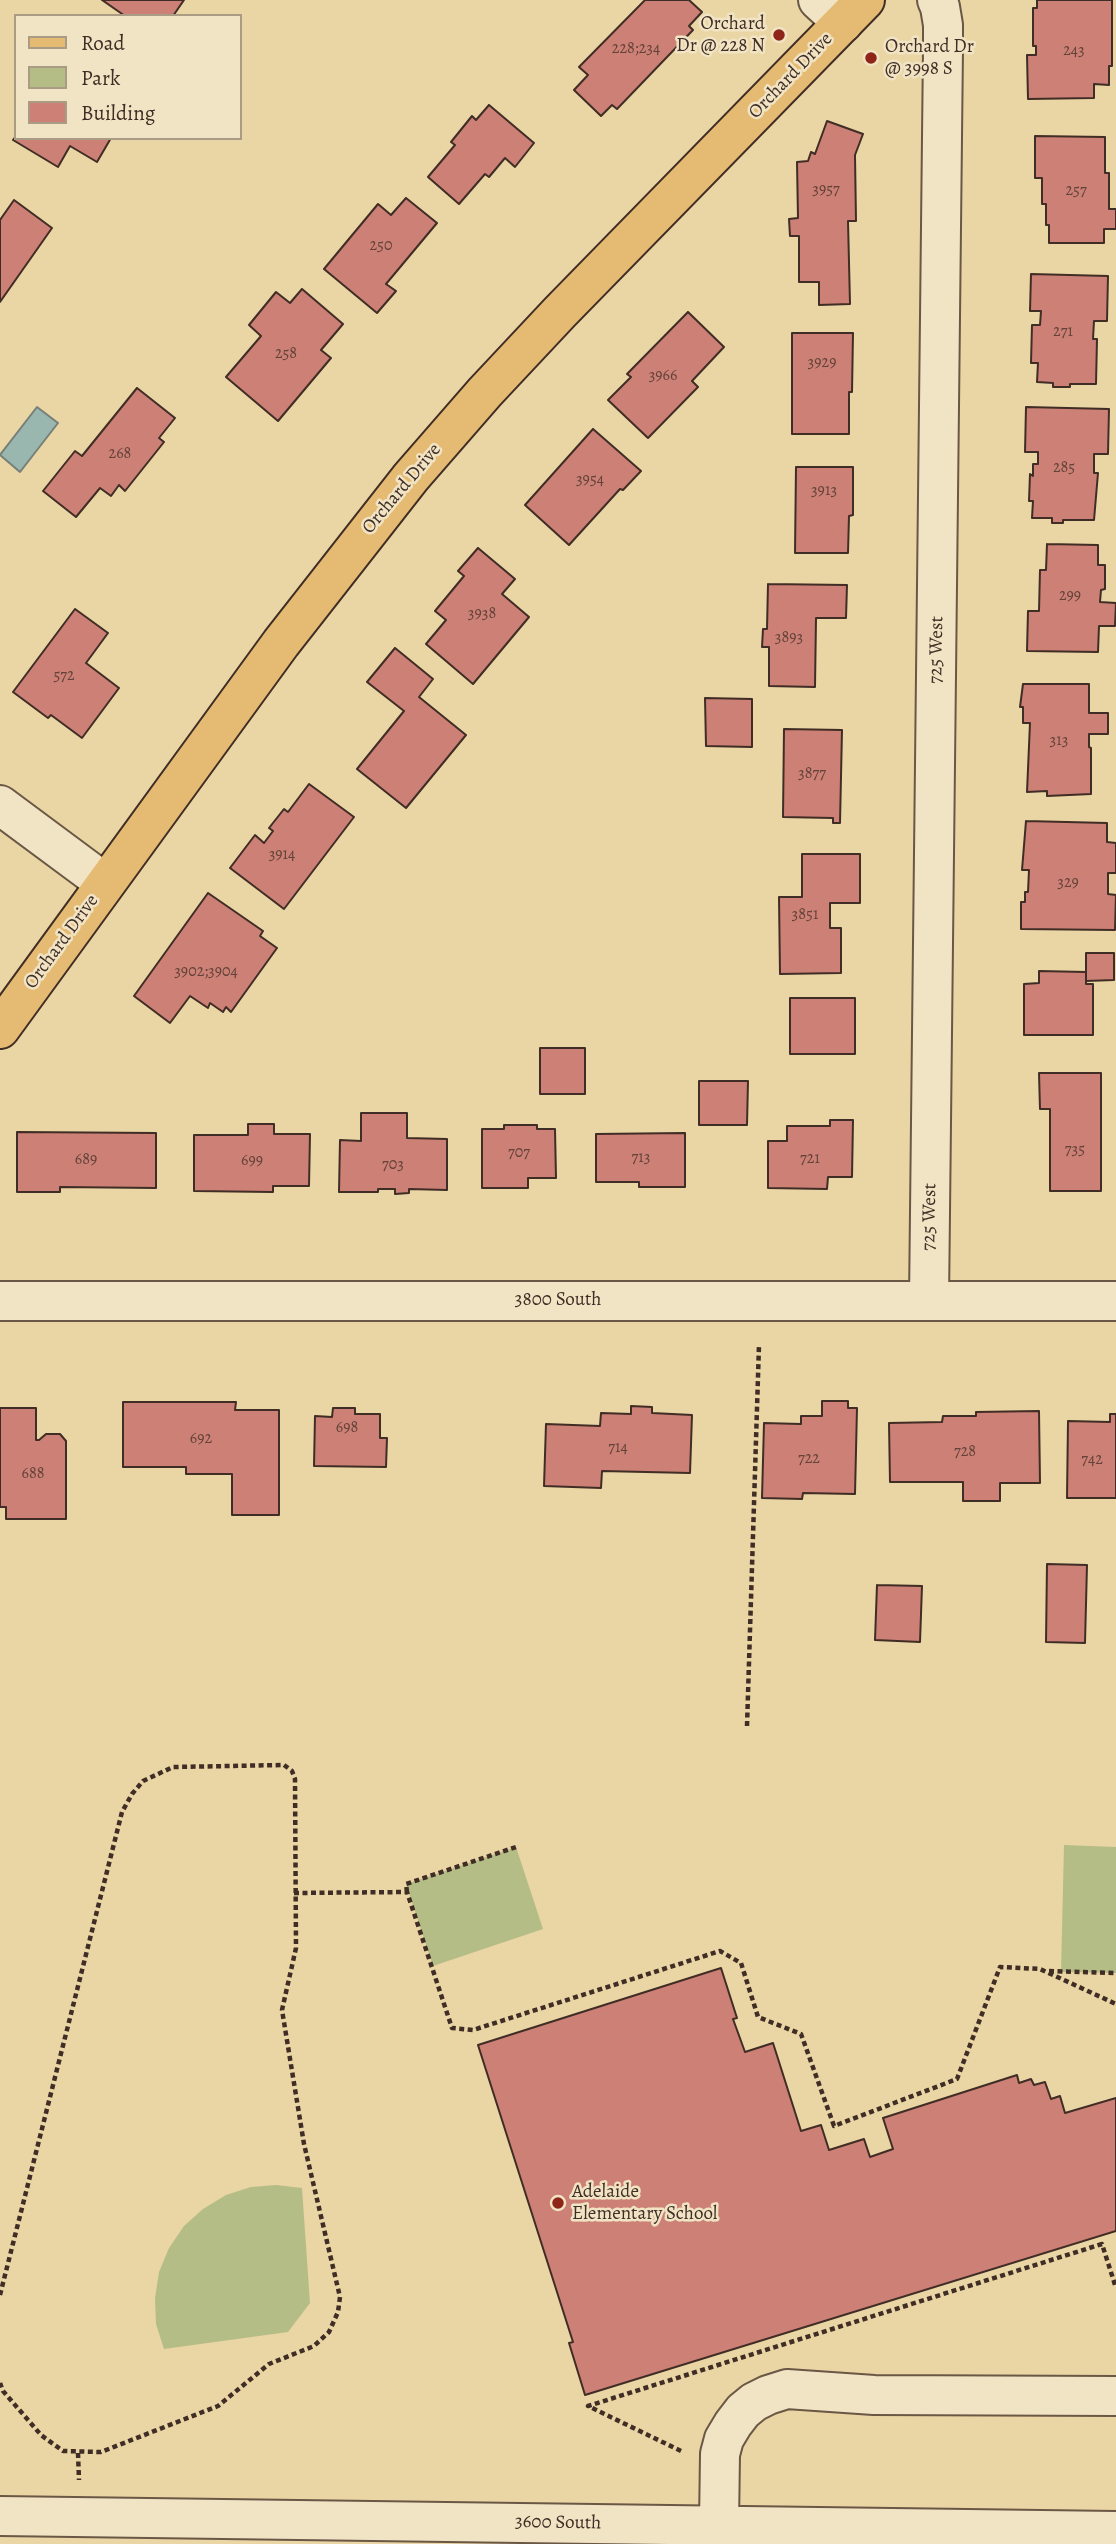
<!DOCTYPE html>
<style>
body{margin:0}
#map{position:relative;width:1116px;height:2544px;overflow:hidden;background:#ead5a4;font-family:Alegreya,serif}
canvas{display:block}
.legend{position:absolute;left:14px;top:14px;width:228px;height:126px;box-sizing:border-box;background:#f1e4c4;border:2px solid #aa9b84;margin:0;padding:9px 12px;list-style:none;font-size:21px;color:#402d25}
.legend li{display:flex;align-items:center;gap:14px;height:35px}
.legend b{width:35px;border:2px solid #aa9b84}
</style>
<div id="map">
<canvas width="1116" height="2544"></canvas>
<ul class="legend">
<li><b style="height:9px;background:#e5ba72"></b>Road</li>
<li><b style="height:19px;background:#b5bd87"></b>Park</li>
<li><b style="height:19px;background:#cd8075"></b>Building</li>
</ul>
</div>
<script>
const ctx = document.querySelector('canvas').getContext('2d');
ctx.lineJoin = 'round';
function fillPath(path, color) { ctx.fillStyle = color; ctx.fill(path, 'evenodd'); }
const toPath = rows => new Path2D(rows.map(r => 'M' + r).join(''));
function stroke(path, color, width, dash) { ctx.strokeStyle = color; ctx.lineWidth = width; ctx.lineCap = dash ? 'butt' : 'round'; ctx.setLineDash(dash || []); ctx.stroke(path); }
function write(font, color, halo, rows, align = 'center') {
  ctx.font = font + ' Alegreya,serif'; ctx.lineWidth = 5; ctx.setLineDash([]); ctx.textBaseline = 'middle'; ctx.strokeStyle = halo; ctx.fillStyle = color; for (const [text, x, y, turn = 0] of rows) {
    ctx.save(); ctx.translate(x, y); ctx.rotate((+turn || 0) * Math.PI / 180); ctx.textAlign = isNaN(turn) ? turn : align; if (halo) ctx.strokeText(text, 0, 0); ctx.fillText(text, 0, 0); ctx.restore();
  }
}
fillPath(toPath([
 [1064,1845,1116,1847,1116,1973,1061,1972],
 [516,1847,543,1929,433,1966,406,1884],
 [276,2185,302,2188,310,2303,288,2332,164,2349,156,2324,155,2298,159,2272,169,2248,184,2226,203,2209,226,2195,251,2187]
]), '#b5bd87');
const water = toPath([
 [37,407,58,423,20,472,0,455,37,407]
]);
fillPath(water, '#9ab7af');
stroke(water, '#768078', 2);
const building = toPath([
 [102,0,184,0,173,16,125,16,102,0],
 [645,0,689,0,702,12,689,26,693,30,617,109,612,105,601,116,574,90,588,75,579,67,645,0],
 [1037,0,1112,0,1112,66,1109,66,1109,85,1094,84,1094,98,1028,99,1027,55,1036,55,1036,46,1033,46,1033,8,1037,8,1037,0],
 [489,105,534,143,515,167,505,158,489,177,485,174,459,204,428,177,455,145,451,142,472,116,476,120,489,105],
 [827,121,863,134,855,155,856,221,848,221,850,304,819,305,819,282,799,282,799,236,790,236,789,219,798,218,797,162,808,161,811,152,815,154,827,121],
 [16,136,16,138,111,138,97,162,70,146,58,167,13,140,16,136],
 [1035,136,1105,137,1105,173,1109,173,1109,209,1116,209,1116,229,1104,229,1104,243,1049,243,1049,225,1046,225,1046,204,1042,204,1042,178,1035,178,1035,136],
 [406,198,437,223,386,284,396,291,377,313,324,269,378,204,391,215,406,198],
 [14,200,52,228,0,302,0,220,14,200],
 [1031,274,1108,276,1107,321,1094,321,1093,339,1097,339,1096,384,1070,384,1070,387,1053,387,1053,383,1037,382,1038,363,1031,363,1032,325,1040,325,1041,311,1030,311,1031,274],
 [302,289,343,324,321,350,331,358,278,421,226,377,261,336,249,325,276,292,290,303,302,289],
 [688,312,724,347,692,381,698,387,648,438,608,400,631,377,627,374,688,312],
 [792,333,853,333,852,392,849,392,849,434,792,434,792,333],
 [137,388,175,418,159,438,164,442,125,491,119,485,111,496,100,488,76,517,43,491,75,451,82,456,137,388],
 [1026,407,1109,409,1108,454,1094,454,1094,473,1098,473,1094,520,1063,520,1063,523,1052,523,1052,518,1032,518,1033,501,1029,501,1030,474,1033,476,1033,464,1038,464,1038,452,1025,452,1026,407],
 [593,429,641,471,623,490,620,489,569,545,525,505,593,429],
 [796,467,853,467,853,515,849,516,848,553,795,553,796,467],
 [1047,544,1098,545,1098,565,1105,565,1105,589,1101,590,1100,602,1116,603,1115,626,1099,626,1098,652,1027,651,1028,611,1039,611,1040,570,1046,570,1047,544],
 [478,548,515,579,502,594,529,617,473,684,426,644,446,620,435,611,464,576,458,571,478,548],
 [768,584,847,585,846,618,816,618,815,687,769,686,769,647,762,647,763,629,767,629,768,584],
 [75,609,108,633,86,663,119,688,82,738,51,715,48,718,13,692,75,609],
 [395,648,433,679,419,697,466,735,406,808,357,769,404,711,367,682,395,648],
 [1023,684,1089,684,1089,713,1108,713,1108,734,1089,734,1089,747,1091,748,1091,794,1047,796,1047,791,1027,792,1030,723,1023,723,1023,707,1020,707,1023,684],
 [705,698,752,699,752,747,706,746,705,698],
 [784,729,842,730,840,823,833,823,833,818,783,817,784,729],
 [309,784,354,817,284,909,230,868,255,835,264,843,273,831,269,828,284,809,288,812,309,784],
 [1026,821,1107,823,1107,842,1116,843,1116,873,1108,873,1108,894,1116,895,1115,930,1021,929,1021,902,1025,902,1025,892,1028,892,1029,870,1022,870,1026,821],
 [802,854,860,854,860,903,830,903,830,928,841,928,841,973,780,974,779,897,802,897,802,854],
 [208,893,263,931,260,936,277,948,231,1012,226,1007,223,1012,210,1003,208,1008,190,996,170,1023,134,996,208,893],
 [1086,953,1114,953,1114,980,1086,981,1086,953],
 [1039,971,1086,972,1086,984,1093,984,1093,1035,1024,1035,1024,984,1039,983,1039,971],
 [790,998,855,998,855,1054,790,1054,790,998],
 [540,1048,585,1048,585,1094,540,1094,540,1048],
 [1039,1073,1101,1073,1101,1191,1050,1191,1050,1109,1040,1109,1039,1073],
 [699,1081,748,1081,747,1125,699,1125,699,1081],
 [361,1113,407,1113,407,1138,447,1139,447,1190,409,1189,409,1193,395,1194,395,1189,378,1189,378,1192,339,1192,340,1140,361,1141,361,1113],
 [830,1120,853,1120,852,1177,828,1177,827,1189,768,1188,768,1141,787,1141,787,1126,830,1126,830,1120],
 [248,1124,274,1124,274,1134,310,1134,309,1186,273,1186,273,1192,194,1191,194,1135,248,1135,248,1124],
 [504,1125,537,1125,537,1129,555,1129,556,1178,528,1178,528,1188,482,1188,482,1129,504,1129,504,1125],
 [17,1132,156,1133,156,1188,60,1187,60,1192,17,1192,17,1132],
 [685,1133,685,1187,639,1187,639,1182,596,1182,596,1134,685,1133],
 [822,1401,848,1401,848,1408,857,1408,855,1494,803,1493,802,1499,762,1498,764,1423,801,1424,801,1416,822,1416,822,1401],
 [123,1402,236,1402,235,1410,279,1410,279,1515,232,1515,232,1474,186,1474,186,1467,123,1467,123,1402],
 [631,1406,652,1407,652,1413,692,1415,690,1473,602,1471,601,1488,544,1486,546,1424,600,1426,601,1413,631,1414,631,1406],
 [0,1408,36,1408,36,1440,39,1440,46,1434,60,1434,66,1441,66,1519,6,1519,6,1507,0,1507,0,1408],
 [333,1408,355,1408,355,1414,380,1414,380,1438,387,1438,386,1467,314,1466,315,1416,332,1417,333,1408],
 [1039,1411,1040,1483,1000,1483,1000,1501,963,1501,963,1482,890,1482,889,1423,942,1422,943,1416,976,1416,976,1412,1039,1411],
 [1110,1414,1116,1414,1116,1498,1067,1498,1068,1421,1110,1422,1110,1414],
 [1047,1564,1087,1565,1085,1643,1046,1642,1047,1564],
 [877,1585,922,1586,920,1642,875,1640,877,1585],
 [721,1968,737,2018,733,2019,745,2052,773,2043,801,2131,821,2125,829,2150,864,2139,870,2157,893,2149,883,2118,1017,2075,1019,2083,1031,2079,1034,2085,1045,2082,1051,2099,1060,2096,1065,2113,1116,2098,1116,2231,585,2395,569,2343,573,2342,478,2045,721,1968]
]);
fillPath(building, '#cd8075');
stroke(building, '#402d25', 2);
const minor = toPath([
 [818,0,843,23],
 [0,805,105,883],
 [0,1301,1116,1301],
 [929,1301,943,48,943,25,940,7,937,0],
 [0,2516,1116,2531],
 [719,2525,720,2454,724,2439,733,2424,743,2411,754,2402,768,2395,787,2389,874,2395,1116,2396]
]);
const major = toPath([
 [0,1029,281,643,411,477,485,392,560,312,865,0]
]);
stroke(minor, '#6a5745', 42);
stroke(major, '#402d25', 42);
stroke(toPath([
 [747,1726,759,1345],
 [407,1892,406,1884,516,1847],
 [294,1893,407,1892,452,2028,473,2030,720,1951,741,1963,758,2017,801,2034,834,2126,957,2079,1000,1967,1040,1969,1116,2004],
 [1049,1971,1116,1973],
 [0,2295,122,1812,132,1794,143,1781,173,1767,284,1765,292,1771,295,1779,296,1948,282,2010,304,2144,340,2297,338,2312,329,2332,314,2346,269,2364,218,2406,101,2452,63,2451,41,2435,3,2391,0,2383],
 [681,2451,588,2406,1102,2244,1116,2288],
 [78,2453,79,2480]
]), '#402d25', 4.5, [5, 3.5]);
stroke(minor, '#f1e4c4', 38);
stroke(major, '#e5ba72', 38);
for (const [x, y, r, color] of [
 [779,35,7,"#8f2418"],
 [871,58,7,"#8f2418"],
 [558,2203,7,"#8f2418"]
]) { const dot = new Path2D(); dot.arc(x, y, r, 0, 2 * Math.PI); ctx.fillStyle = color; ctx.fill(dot); stroke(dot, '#f1e4c4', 2.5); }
write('16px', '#634239', null, [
 ["228;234",636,49],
 ["243",1074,51],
 ["3957",826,190],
 ["257",1076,191],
 ["250",381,246],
 ["271",1063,332],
 ["258",286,354],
 ["3929",822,363],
 ["3966",663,376],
 ["268",120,454],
 ["285",1064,468],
 ["3954",590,480],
 ["3913",824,491],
 ["299",1070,596],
 ["3938",482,614],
 ["3893",789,638],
 ["572",64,676],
 ["313",1059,741],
 ["3877",812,774],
 ["3914",282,855],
 ["329",1068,883],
 ["3851",805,915],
 ["3902;3904",206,972],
 ["735",1075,1150],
 ["707",519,1153],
 ["713",641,1158],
 ["721",810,1159],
 ["689",86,1160],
 ["699",252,1161],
 ["703",393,1165],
 ["698",347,1428],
 ["692",201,1439],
 ["714",618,1448],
 ["728",965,1452],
 ["722",809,1459],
 ["742",1092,1460],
 ["688",33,1474]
]);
write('19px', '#402d25', '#f1e4c4', [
 ["Orchard",765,24,"right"],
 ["Dr @ 228 N",765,46,"right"],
 ["Orchard Dr",885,47],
 ["@ 3998 S",885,69],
 ["Adelaide",572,2192],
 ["Elementary School",572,2214]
], 'left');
write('19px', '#402d25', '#f1e4c4', [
 ["Orchard Drive",791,76,-46],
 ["Orchard Drive",402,489,-50],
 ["725 West",937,650,-89],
 ["Orchard Drive",62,942,-54],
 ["725 West",930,1217,-89],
 ["3800 South",558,1300],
 ["3600 South",558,2523,1]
]);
</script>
